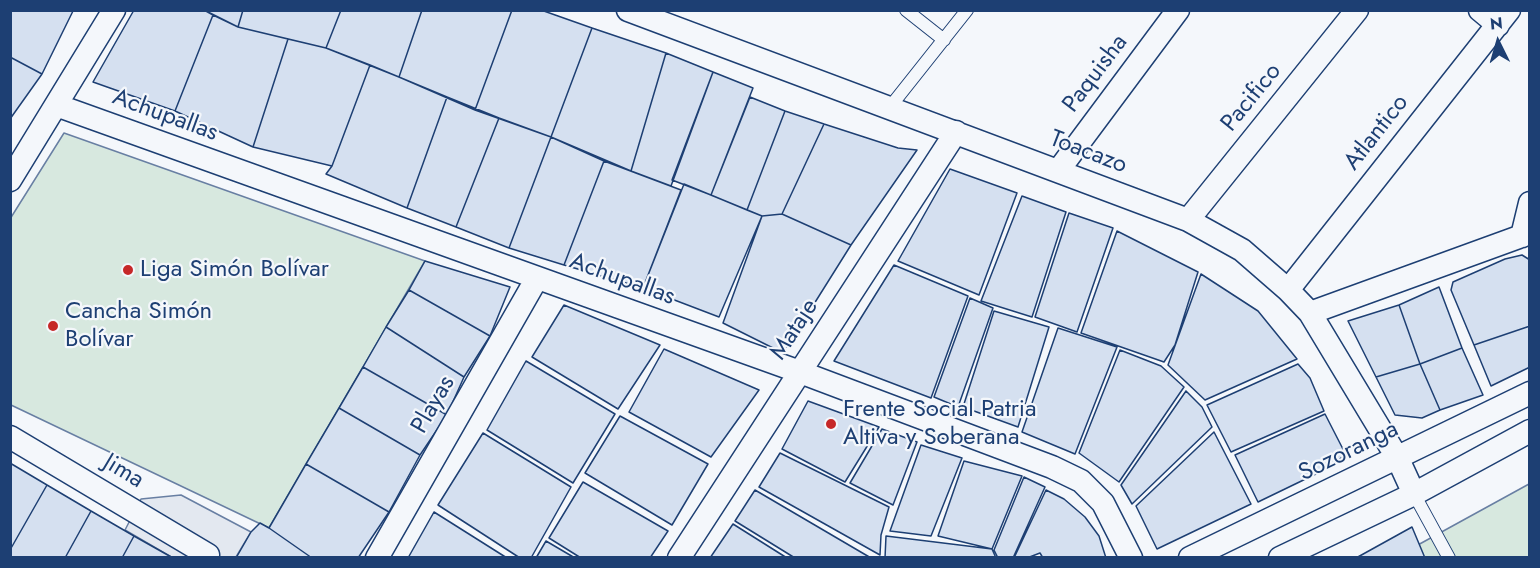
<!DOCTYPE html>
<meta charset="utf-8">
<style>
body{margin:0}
#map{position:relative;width:1540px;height:568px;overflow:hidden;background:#f4f7fb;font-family:Jost,sans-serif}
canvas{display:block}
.frame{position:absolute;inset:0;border:12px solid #1d3f73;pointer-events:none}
.north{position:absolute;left:1468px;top:12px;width:60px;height:60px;-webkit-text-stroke:4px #f4f7fb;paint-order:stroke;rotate:355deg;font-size:16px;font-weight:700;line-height:24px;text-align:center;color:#1d3f73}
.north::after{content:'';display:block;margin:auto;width:21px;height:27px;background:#1d3f73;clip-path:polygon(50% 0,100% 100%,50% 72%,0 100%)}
</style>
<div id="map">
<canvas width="1540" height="568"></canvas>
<div class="frame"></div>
<div class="north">N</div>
</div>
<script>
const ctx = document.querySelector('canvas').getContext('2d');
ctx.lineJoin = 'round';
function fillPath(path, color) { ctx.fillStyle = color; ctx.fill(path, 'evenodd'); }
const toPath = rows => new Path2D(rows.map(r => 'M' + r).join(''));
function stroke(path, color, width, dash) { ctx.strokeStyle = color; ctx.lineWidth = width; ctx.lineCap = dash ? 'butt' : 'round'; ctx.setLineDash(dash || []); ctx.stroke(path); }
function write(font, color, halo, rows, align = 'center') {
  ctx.font = font + ' Jost,sans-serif'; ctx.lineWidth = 4.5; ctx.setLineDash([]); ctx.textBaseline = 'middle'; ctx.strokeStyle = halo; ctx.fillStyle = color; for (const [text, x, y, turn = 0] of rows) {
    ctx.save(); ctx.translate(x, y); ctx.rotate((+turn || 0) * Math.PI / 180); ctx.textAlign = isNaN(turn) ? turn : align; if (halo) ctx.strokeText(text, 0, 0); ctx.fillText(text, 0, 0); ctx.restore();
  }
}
const green = toPath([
 [64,133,425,261,269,528,11,405,10,219,64,133],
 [1529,484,1529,557,1421,557,1416,546,1529,484]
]);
fillPath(green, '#d7e8df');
stroke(green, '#687fa3', 1.5);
const parking = toPath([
 [181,495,251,532,236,557,173,558,125,530,141,499,181,495]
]);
fillPath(parking, '#e3e8f0');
stroke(parking, '#687fa3', 1.5);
const building = toPath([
 [10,10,73,11,42,74,10,57,10,10],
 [134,10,204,10,213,15,175,111,93,82,134,10],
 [204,10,243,10,238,27,204,10],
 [243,10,341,10,326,48,238,27,243,10],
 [341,10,422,10,399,77,326,48,341,10],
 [422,10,512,10,475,110,399,77,422,10],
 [512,10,541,10,592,28,551,137,475,110,512,10],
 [213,15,238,27,288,39,253,147,175,111,213,15],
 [592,28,666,53,631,171,551,137,592,28],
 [288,39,326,48,370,65,332,166,253,147,288,39],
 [666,53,713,72,671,186,631,171,666,53],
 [10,57,42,74,10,119,10,57],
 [370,65,447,97,407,208,326,174,332,166,370,65],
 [713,72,753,88,711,195,672,180,713,72],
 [447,97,499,118,456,227,407,208,447,97],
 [750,97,785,111,747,210,711,195,750,97],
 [785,111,824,124,782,214,762,216,747,210,785,111],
 [499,118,551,137,509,248,456,227,499,118],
 [824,124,898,148,917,150,851,245,782,214,824,124],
 [551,137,604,161,564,265,509,248,551,137],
 [604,161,681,190,643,288,564,265,604,161],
 [950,169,1017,193,979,295,898,261,950,169],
 [684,184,762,216,719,317,643,288,684,184],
 [1022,196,1066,212,1032,317,981,301,1022,196],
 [1069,213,1113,228,1077,332,1035,317,1069,213],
 [782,214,851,245,787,347,777,350,723,323,762,216,782,214],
 [1117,231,1198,272,1175,345,1164,362,1081,333,1117,231],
 [1522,255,1530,260,1530,326,1474,345,1451,290,1453,282,1505,259,1522,255],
 [425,261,510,287,490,336,409,290,425,261],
 [894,265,968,296,931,398,834,361,894,265],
 [1201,274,1258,311,1297,359,1205,400,1168,365,1201,274],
 [1439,287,1462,348,1420,364,1399,305,1439,287],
 [409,290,490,336,464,377,386,327,409,290],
 [970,298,993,308,958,407,934,397,970,298],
 [564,305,660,345,618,409,532,357,564,305],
 [1399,305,1420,364,1376,377,1348,321,1399,305],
 [994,311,1049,327,1018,427,963,407,994,311],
 [1530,326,1530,367,1491,386,1474,345,1530,326],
 [386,327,464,377,447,415,363,367,386,327],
 [1058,328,1117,347,1075,454,1022,432,1058,328],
 [1462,348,1483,395,1440,410,1420,364,1462,348],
 [664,349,759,390,711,457,629,412,664,349],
 [1120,350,1161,366,1184,387,1119,482,1079,453,1120,350],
 [526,361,615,414,573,483,487,430,526,361],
 [1298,364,1310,378,1324,411,1231,452,1207,405,1298,364],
 [1420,364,1440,410,1422,418,1395,415,1376,377,1420,364],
 [363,367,447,415,420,455,339,408,363,367],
 [1186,391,1202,407,1212,427,1132,504,1121,485,1186,391],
 [808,401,879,427,845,482,782,449,808,401],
 [339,408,420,455,389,512,306,464,339,408],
 [1325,414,1346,455,1318,473,1258,502,1235,455,1325,414],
 [620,416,708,464,672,525,585,473,620,416],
 [882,429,917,442,893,505,850,483,882,429],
 [1214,432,1251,504,1157,549,1136,506,1214,432],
 [483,433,571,487,531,558,520,558,438,505,483,433],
 [921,445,962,458,931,536,890,531,921,445],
 [780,453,889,507,881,535,880,555,759,487,780,453],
 [964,461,1022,476,992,549,938,536,964,461],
 [10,463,47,485,10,550,10,463],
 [306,464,389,512,358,558,312,558,269,528,306,464],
 [1024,477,1045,487,1013,558,998,558,994,550,1024,477],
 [583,482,668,531,650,558,581,558,549,538,583,482],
 [47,485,91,511,65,558,10,558,10,550,47,485],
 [755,490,871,558,795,558,735,521,755,490],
 [1046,490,1064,499,1085,517,1099,536,1106,558,1043,558,1040,553,1027,558,1014,558,1046,490],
 [91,511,134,536,122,558,65,558,91,511],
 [434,512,507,558,408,558,434,512],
 [260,523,269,528,312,558,236,558,251,532,260,523],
 [733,524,787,558,710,558,733,524],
 [1412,527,1425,558,1356,558,1412,527],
 [134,536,173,558,122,558,134,536],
 [886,536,992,549,996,558,885,558,886,536],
 [546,541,575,558,536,558,546,541]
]);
fillPath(building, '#d5e0f0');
stroke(building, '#1d3f73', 1.5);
const lane = toPath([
 [906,10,944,40],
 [890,107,967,10],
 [1414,494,1449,558]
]);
const street = toPath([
 [628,10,1188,220,1242,250,1288,290,1310,313,1398,459,1414,494],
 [1480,10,1498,25],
 [56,105,800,372,1052,467,1081,481,1103,503,1131,558],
 [1058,171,1178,10],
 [10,180,114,10],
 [1188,220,1357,10],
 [1522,236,1530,203],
 [1288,290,1509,10],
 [1310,313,1530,233],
 [10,437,208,555],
 [377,558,537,278],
 [679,558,956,132],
 [1190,558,1530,393],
 [1280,558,1414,494,1530,431]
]);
stroke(lane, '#1d3f73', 14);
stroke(street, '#1d3f73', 25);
stroke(lane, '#f4f7fb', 12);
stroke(street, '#f4f7fb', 22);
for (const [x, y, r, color] of [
 [128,270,6,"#c62828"],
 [53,326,6,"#c62828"],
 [831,424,6,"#c62828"]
]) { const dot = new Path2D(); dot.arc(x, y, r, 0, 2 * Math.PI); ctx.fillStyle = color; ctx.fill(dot); stroke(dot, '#f4f7fb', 2); }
write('24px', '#1d3f73', '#f4f7fb', [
 ["Paquisha",1096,74,-53],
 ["Pacifico",1252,98,-51],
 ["Achupallas",165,116,20],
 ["Atlantico",1377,133,-52],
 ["Toacazo",1088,153,21],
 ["Achupallas",622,280,20],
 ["Mataje",795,330,-57],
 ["Playas",434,405,-60],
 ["Sozoranga",1349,452,-26],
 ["Jima",123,472,31]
]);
write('24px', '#1d3f73', '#f4f7fb', [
 ["Liga Simón Bolívar",140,270],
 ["Cancha Simón",65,312],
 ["Bolívar",65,340],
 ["Frente Social Patria",843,410],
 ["Altiva y Soberana",843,438]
], 'left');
</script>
